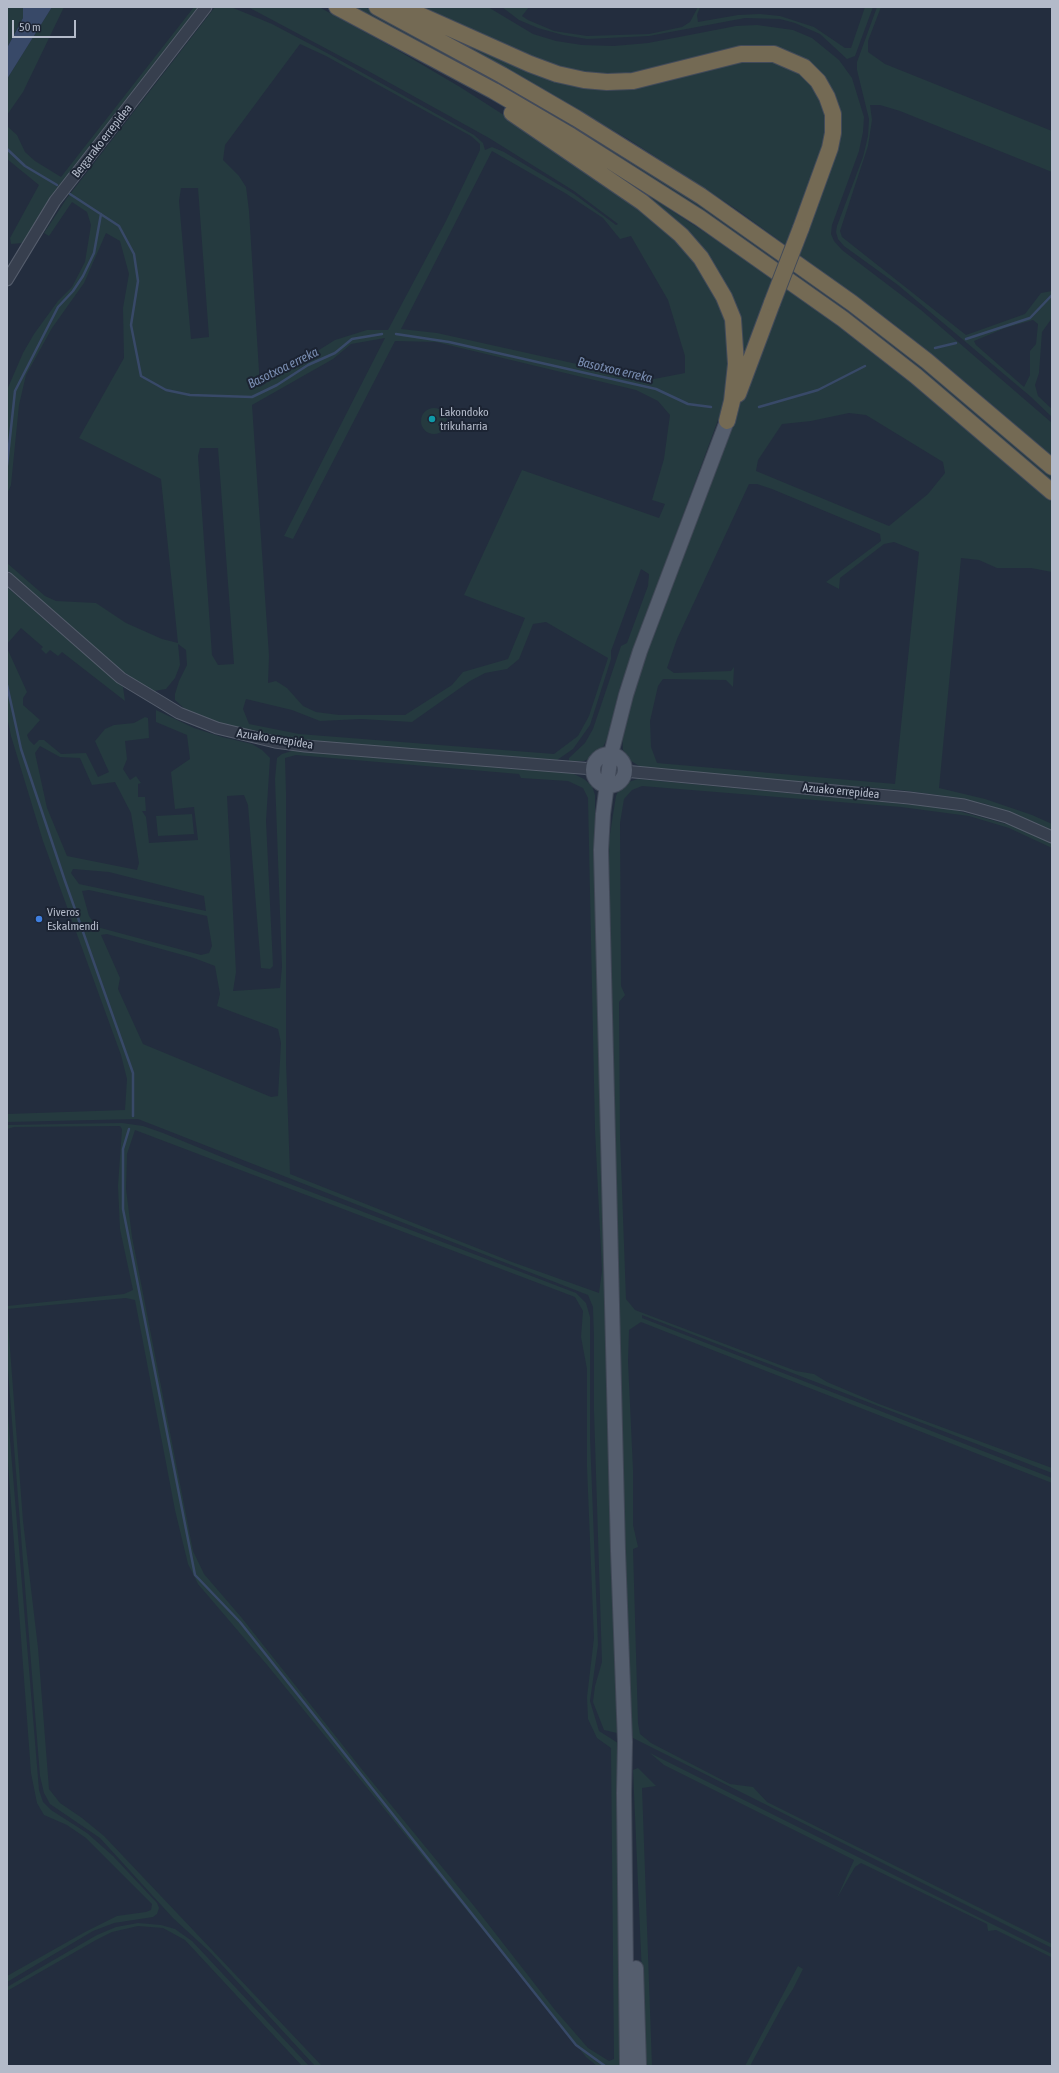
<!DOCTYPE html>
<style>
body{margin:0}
#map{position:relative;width:1059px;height:2073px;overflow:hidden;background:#232d3e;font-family:"Asap Condensed",sans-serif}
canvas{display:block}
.frame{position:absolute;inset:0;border:8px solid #b3bac9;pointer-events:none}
.scale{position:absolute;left:12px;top:20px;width:64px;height:18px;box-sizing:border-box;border:2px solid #b3bac9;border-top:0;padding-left:5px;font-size:12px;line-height:14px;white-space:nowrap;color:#b3bac9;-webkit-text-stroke:3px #1c2433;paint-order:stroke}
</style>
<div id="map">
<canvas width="1059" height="2073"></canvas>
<div class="frame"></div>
<div class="scale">50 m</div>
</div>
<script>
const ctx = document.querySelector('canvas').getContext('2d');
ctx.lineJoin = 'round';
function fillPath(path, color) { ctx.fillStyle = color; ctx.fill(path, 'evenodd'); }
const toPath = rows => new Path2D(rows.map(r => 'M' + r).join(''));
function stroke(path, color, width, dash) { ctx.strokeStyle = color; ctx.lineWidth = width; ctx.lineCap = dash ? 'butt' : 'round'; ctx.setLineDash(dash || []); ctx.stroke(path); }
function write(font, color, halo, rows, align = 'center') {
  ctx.font = font + ' "Asap Condensed",sans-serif'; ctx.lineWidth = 4; ctx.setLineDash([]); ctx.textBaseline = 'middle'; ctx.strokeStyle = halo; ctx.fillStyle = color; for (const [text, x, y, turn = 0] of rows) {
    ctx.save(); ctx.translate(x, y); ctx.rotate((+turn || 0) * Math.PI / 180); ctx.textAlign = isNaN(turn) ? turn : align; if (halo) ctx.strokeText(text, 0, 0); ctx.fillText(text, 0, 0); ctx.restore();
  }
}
fillPath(toPath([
 [7,7,23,7,23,18,7,48],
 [52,7,64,7,23,92,7,115,7,79],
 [194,7,199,7,65,179,23,243,11,244,10,238,39,185,7,159,7,126,17,135,25,152,35,161,61,177],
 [215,7,231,7,272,24,327,53,474,135,483,143,485,150,492,147,504,152,574,194,616,225,618,224,574,191,489,138,370,72,248,7,319,7,392,47,460,87,546,142,631,201,683,246,718,297,726,321,730,347,725,401,636,643,620,687,608,737,603,747,596,755,584,761,569,761,569,758,585,743,593,729,621,646,627,643,648,586,649,574,641,569,611,651,611,659,590,725,573,749,557,760,313,741,245,731,213,721,186,710,175,700,175,694,179,681,187,665,186,650,178,644,180,665,175,678,166,689,154,691,143,686,118,668,7,570,7,563,45,596,56,601,96,603,126,623,162,639,178,643,161,479,79,438,124,358,123,308,129,274,120,241,106,233,84,283,52,328,26,375,19,405,11,485,7,494,7,390,23,353,34,334,58,301,72,287,85,262,91,225,87,212,72,202,49,236,44,233,67,198],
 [300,44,326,56,471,136,480,144,480,150,446,221,388,330,367,330,335,340,260,387,249,211,246,187,239,176,223,160,225,145],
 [492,151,565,193,603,218,620,239,631,236,668,300,685,356,685,373,649,380,437,333,401,329],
 [198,188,209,337,191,339,179,201,181,188],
 [385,338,284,536,293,539,395,341,436,342,636,390,658,401,670,415,664,459,652,500,665,504,659,518,522,470,464,595,525,618,508,659,463,672,452,685,405,715,339,715,316,712,303,706,287,688,276,681,268,683,269,656,252,405,333,359,351,344],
 [200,448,218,448,234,664,218,665,212,655,198,456],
 [546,622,608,658,589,716,578,736,554,754,299,734,249,724,243,709,246,699,292,710,320,721,361,719,412,722,470,681,485,673,507,669,519,659,533,624],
 [350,7,365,7,418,34,575,123,748,235,917,360,1052,473,1052,483,832,304],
 [418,7,488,7,533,34,556,41,582,45,614,46,648,43,736,26,757,25,793,30,812,38,839,60,852,78,864,117,863,132,859,151,832,225,831,234,834,241,842,250,921,310,1052,423,1052,456,950,369,891,322,736,209,628,139,431,25,520,65,560,80,588,85,611,87,638,84,741,57,762,56,779,59,792,64,805,73,816,85,824,97,828,109,830,125,828,141,822,161,795,228,805,239,837,144,839,116,837,101,830,87,809,64,784,50,752,46,716,53,639,74,616,77,590,76,564,71,541,62],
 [502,7,529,7,522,16,528,20,554,31,587,36,649,34,682,27,690,22,698,7,700,7,697,15,698,22,738,15,760,14,780,16,814,27,845,48,851,48,865,7,873,7,855,56,847,59,820,34,795,23,780,19,745,18,649,36,587,39,563,35,538,28,519,20],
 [877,7,881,7,868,41,868,52,885,64,1052,131,1052,172,900,111,880,105,870,105,872,120,868,146,840,231,842,237,966,335,1025,314,1041,293,1052,291,1052,318,1042,332,1039,373,1035,385,1038,396,1052,409,1052,417,1030,396,898,285,844,246,838,239,836,232,837,226,863,157,868,136,869,119,857,70,857,62],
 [1033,320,1038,324,1036,344,1030,351,1030,375,1024,387,976,345,974,341,1005,328],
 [597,162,738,254,823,314,934,400,1052,502,1052,572,1031,568,997,568,979,560,961,558,939,788,985,799,1032,815,1052,824,1052,830,1027,819,986,804,952,797,900,790,662,770,641,767,631,761,623,750,622,733,642,665,728,435,777,311,781,305,768,299,740,376,726,292],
 [849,413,866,415,943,462,945,473,928,494,889,526,756,471,758,460,782,424,811,421],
 [749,484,757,484,772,489,880,534,881,541,826,582,839,589,840,578,884,544,894,542,919,552,895,784,657,763,651,747,650,721,658,686,663,679,726,680,733,687,734,667,731,671,674,673,667,668,677,639],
 '421 421a13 13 0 1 1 26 0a13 13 0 1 1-26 0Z',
 [7,587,123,687,125,701,62,652,58,656,50,650,46,654,41,649,43,647,21,628,7,644],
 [7,648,27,692,23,698,23,705,40,720,27,735,29,740,34,745,39,740,44,740,61,754,86,753,98,777,109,772,95,741,105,729,114,725,134,723,145,717,148,718,149,738,125,741,127,759,123,769,130,780,136,776,141,783,138,784,138,797,145,797,146,811,142,811,146,817,149,843,198,840,194,807,175,809,171,772,190,759,187,735,156,722,156,710,194,728,222,737,252,744,262,750,270,758,266,821,273,966,270,969,261,968,248,805,244,795,227,796,236,972,233,991,280,988,282,967,275,779,277,758,282,754,295,750,572,773,584,779,592,786,595,795,595,807,598,987,617,1733,604,1730,593,1702,595,1686,602,1662,594,1411,594,1336,593,1307,588,1295,138,1119,7,1122,7,1114,125,1110,127,1079,121,1055,43,841,11,736,7,717],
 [40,746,60,757,80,758,92,785,115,782,131,813,139,863,137,870,67,856,47,808,35,753],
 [296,755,519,774,521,778,568,781,583,788,588,798,595,1130,602,1271,599,1293,512,1262,290,1174,286,1062,286,792,285,758],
 [73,869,109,872,204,896,206,911,79,884,71,873],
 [89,890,207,916,212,946,209,953,201,955,97,927,89,916,82,891],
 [107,934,194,958,215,966,220,994,217,1006,278,1029,281,1043,278,1096,271,1097,143,1044,118,989,120,978,101,935],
 [638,779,947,808,1014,826,1052,843,1052,848,1009,828,969,816,901,807,642,786,632,790,624,799,620,823,621,986,625,995,619,1002,620,1136,626,1299,635,1310,796,1371,814,1374,827,1382,879,1404,1052,1468,1052,1473,642,1315,642,1318,1052,1478,1052,1483,641,1322,629,1330,628,1361,633,1470,633,1525,638,1547,633,1549,638,1723,640,1734,651,1743,730,1784,753,1787,767,1802,1052,1944,1052,1948,633,1738,631,1727,624,1517,609,873,609,840,616,796,620,787,628,782],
 [192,814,194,834,158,836,156,816],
 [122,1123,143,1126,163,1133,256,1171,576,1293,586,1303,590,1317,590,1437,598,1645,590,1701,599,1731,618,1743,623,2066,597,2066,586,2057,268,1666,198,1584,188,1564,175,1510,135,1300,126,1298,7,1309,23,1521,38,1648,49,1789,60,1803,82,1818,104,1836,322,2066,315,2066,210,1952,173,1918,100,1838,50,1804,44,1793,40,1776,7,1358,7,1306,124,1294,133,1290,120,1229,118,1186,122,1129,120,1126,14,1127,7,1129,7,1125],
 [135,1130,575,1297,583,1311,581,1337,587,1369,587,1467,594,1638,587,1697,588,1719,597,1738,611,1748,614,2059,609,2061,588,2048,555,2010,474,1906,364,1772,241,1617,204,1574,193,1551,132,1237,126,1189,127,1154],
 [7,1403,39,1790,43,1802,51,1810,87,1833,113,1856,157,1903,159,1908,157,1914,153,1917,114,1923,93,1931,7,1982,7,1976,85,1932,117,1916,146,1912,151,1910,152,1904,86,1838,67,1825,44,1815,37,1803,31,1773,7,1449],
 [650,1753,1052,1954,1051,1957,996,1930,988,1931,987,1924,861,1863,855,1867,837,1898,854,1860,664,1765],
 [638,1768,656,1786,642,1788,652,2066,646,2066,633,1770],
 [138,1923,161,1925,175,1929,192,1941,309,2066,302,2066,185,1940,163,1928,138,1926,112,1932,96,1940,7,1991,7,1987,97,1935,116,1927],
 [798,1966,803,1969,793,1989,784,2003,750,2066,745,2066]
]), '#253a3f');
fillPath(toPath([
 [23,7,52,7,7,79,7,48,23,18]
]), '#384968');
stroke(toPath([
 [7,149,25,166,57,185],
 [70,194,119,226,134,254,138,281,131,325,141,376,166,390,190,395,252,397,277,385,308,365,335,353,352,339,382,334],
 [396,334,449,342,656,389,688,404,711,407],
 [966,339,1030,318,1052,295],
 [935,348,956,343],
 [759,407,818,390,865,366],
 [7,465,15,391,58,307,73,291,83,276,94,253,101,214],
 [7,685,21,749,65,881,133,1073,133,1116],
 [129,1129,123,1149,123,1209,195,1575,240,1622,576,2045,605,2066]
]), '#384968', 2.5);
const minor = toPath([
 [7,280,55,201,206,7],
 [7,578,121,678,179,713,217,728,275,742,305,746,593,769],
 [624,771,909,798,964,805,1007,817,1052,837]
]);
const major = toPath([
 '593 770a16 16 0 1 1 32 0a16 16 0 1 1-32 0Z',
 [636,1968,639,2066],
 [627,2066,624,1793,625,1742,618,1551,601,850,603,814,611,754,626,695,640,651,727,421]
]);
const highway = toPath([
 [337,7,494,91,571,136,700,218,843,319,916,376,1052,492],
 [377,7,502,75,576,118,701,196,852,303,927,361,1052,467],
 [402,7,530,64,557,74,584,80,607,82,633,81,741,54,774,54,804,67,818,81,827,97,833,114,833,133,830,148,801,228],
 [512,113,642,202,681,235,701,258,724,297,733,319,736,364,732,401,727,421],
 [738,394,772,303]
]);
stroke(minor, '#555d6c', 13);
stroke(major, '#404857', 16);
stroke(highway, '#424a59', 18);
stroke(minor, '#373f4e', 11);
stroke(major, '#555e6e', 14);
stroke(highway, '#746a54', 16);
const highwayBridge = toPath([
 [772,303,801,228]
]);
stroke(highwayBridge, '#424a59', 18, []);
stroke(highwayBridge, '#746a54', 16);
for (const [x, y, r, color] of [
 [432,419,4,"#0f9aa8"],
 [39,919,4,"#3f7fe0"]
]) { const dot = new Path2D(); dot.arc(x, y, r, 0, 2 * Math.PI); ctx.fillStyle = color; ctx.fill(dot); stroke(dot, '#1c2433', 1.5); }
write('12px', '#b3bac9', '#1c2433', [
 ["Bergarako errepidea",102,141,-52],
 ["Azuako errepidea",275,739,9],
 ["Azuako errepidea",841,791,5]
]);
write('12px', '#b3bac9', '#1c2433', [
 ["Lakondoko",440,412],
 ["trikuharria",440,426],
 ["Viveros",47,912],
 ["Eskalmendi",47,926]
], 'left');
write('italic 13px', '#7a8eb2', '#1c2433', [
 ["Basotxoa erreka",283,368,-26],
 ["Basotxoa erreka",615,370,13]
]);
</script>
